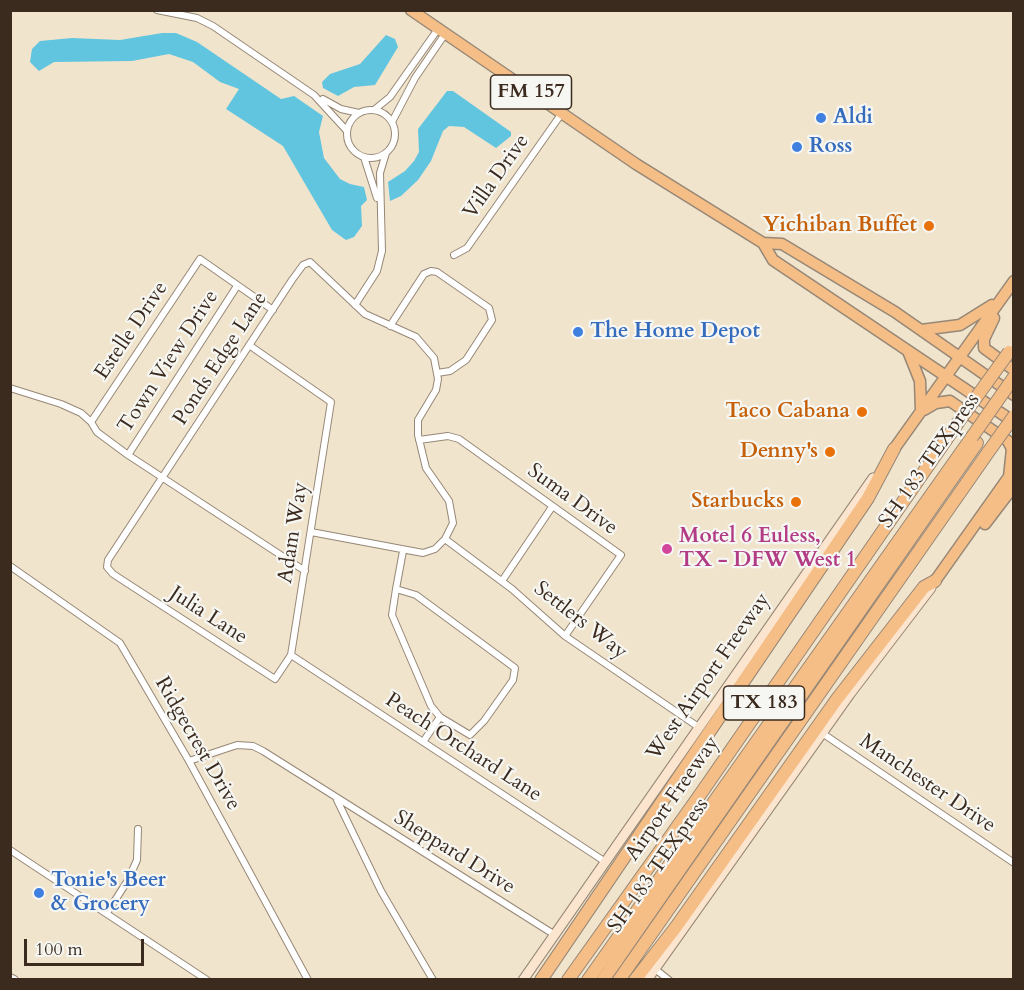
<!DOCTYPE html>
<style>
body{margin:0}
#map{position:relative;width:1024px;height:990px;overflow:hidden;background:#f1e4cd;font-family:Cardo,serif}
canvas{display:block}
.frame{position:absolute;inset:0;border:12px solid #3b2a1e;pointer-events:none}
.scale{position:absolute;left:24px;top:939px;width:120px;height:27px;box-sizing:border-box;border:3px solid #3b2a1e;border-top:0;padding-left:8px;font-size:18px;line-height:21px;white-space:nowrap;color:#3b2a1e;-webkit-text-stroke:4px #f6f6f2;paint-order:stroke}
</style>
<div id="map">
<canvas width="1024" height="990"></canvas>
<div class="frame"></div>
<div class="scale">100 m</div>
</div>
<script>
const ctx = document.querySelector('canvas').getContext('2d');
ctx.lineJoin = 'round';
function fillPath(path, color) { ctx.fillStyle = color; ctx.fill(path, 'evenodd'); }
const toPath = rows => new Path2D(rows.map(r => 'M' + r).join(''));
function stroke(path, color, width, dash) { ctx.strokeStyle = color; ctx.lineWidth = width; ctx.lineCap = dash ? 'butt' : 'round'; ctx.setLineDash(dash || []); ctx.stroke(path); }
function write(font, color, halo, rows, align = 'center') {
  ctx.font = font + ' Cardo,serif'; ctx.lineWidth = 4.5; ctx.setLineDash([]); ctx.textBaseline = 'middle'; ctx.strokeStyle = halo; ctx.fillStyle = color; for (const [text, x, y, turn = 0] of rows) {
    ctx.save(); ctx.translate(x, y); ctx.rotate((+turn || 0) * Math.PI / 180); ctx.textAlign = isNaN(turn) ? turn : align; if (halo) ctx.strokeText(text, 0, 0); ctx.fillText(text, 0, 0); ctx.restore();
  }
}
fillPath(toPath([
 [162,33,176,33,197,42,281,99,294,96,323,116,319,132,324,158,340,179,350,184,364,187,367,200,361,206,362,226,354,237,346,240,332,230,283,146,226,109,239,89,220,82,193,62,169,54,132,61,54,62,39,71,30,62,32,49,40,41,72,38,120,40],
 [386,35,395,39,398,47,375,85,354,87,338,96,323,88,322,82,330,74,360,64],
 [447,91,453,91,511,132,511,136,496,148,464,127,449,126,443,131,431,161,418,180,401,196,390,201,388,182,405,171,414,161,419,152,418,129]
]), '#61c5df');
const minor = toPath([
 [157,10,197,18,213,26,314,95,347,131],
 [323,99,341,109,359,113],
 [374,110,390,97,438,29],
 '347 134a24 24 0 1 1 48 0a24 24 0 1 1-48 0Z',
 [392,122,415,78,445,34],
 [364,157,377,198],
 [454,255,467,248,562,113],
 [355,305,377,271,382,251,380,173,386,153],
 [390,326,424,274,431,271,437,272,489,308,492,320,466,360,450,371,437,373],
 [249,345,331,402,291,655,604,861],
 [10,388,61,404,81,413,91,422,97,432,128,455,305,571],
 [91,422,200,259,273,310],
 [419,440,448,436,459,439,621,555,565,636],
 [128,455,237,286],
 [445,539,512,589,565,636,697,726],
 [10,566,120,643,189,761,308,980],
 [502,581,552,507],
 [396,589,416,595,515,668,513,680,484,721,470,735,440,717,431,706,392,615,396,589,403,551],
 [291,655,275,679,113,574,107,567,108,560,292,280,303,265,310,262,365,314,416,337,434,358,438,379,436,390,418,420,418,435,426,468,449,501,453,523,445,539,435,549,423,553,311,532],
 [822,733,1014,863],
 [423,742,440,717],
 [189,761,237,745,253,746,263,751,555,935],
 [337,800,381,891,433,980],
 [10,850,207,980],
 [107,913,128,880,137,860,138,829],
 [655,969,669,980]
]);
const tertiary = toPath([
 [10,978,14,980]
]);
const secondary = toPath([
 [523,980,873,478],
 [647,980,850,694,931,588]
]);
const primary = toPath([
 [411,10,636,164,763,243,782,244,895,312,1014,395],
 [763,243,773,260,1014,422],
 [994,318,984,339,984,348,1014,370],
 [921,330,960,325,992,305],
 [908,351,920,381,921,411],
 [924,410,936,403,950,401,1008,441,1012,449,1009,477],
 [894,449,1014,281],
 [985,524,1014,486],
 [935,581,1013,471]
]);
const motorway = toPath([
 [541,980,868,498,894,449],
 [568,980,697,799,957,424],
 [588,980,972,437],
 [603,980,977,443],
 [619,980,989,451],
 [635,980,676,927,837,699,924,587,935,581]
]);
stroke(minor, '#968776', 8);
stroke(tertiary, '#968776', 10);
stroke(secondary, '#968776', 11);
stroke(primary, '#968776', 13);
stroke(motorway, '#968776', 14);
stroke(minor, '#fff', 6);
stroke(tertiary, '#fff', 8);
stroke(secondary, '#fbe5cf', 9);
stroke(primary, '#f6be87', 10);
stroke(motorway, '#f6be87', 12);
const motorwayBridge = toPath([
 [957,424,1009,352],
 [972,437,1014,377],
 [989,451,1014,416]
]);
stroke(motorwayBridge, '#968776', 14, []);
stroke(motorwayBridge, '#f6be87', 12);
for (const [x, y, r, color] of [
 [821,118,6,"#3f7fe0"],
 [797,147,6,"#3f7fe0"],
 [929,226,6,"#e8710a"],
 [578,332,6,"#3f7fe0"],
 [862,412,6,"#e8710a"],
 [830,452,6,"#e8710a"],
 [796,502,6,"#e8710a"],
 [667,549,6,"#d1479c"],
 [39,893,6,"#3f7fe0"]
]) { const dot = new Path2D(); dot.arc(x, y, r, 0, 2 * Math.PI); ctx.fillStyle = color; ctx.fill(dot); stroke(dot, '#f6f6f2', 2); }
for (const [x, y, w] of [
 [531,92,81],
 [764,703,81]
]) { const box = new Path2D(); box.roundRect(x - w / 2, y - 17, w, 34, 4.5); ctx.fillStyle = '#f6f6f2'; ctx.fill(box); stroke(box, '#3b2a1e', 1.5); }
write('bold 20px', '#3b2a1e', null, [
 ["FM 157",531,92],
 ["TX 183",764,703]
]);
write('bold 21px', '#366cbe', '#f6f6f2', [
 ["Aldi",833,118],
 ["Ross",809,147],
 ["The Home Depot",590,332],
 ["Tonie's Beer",51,881],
 ["& Grocery",51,905]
], 'left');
write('21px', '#3b2a1e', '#f6f6f2', [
 ["Villa Drive",497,177,-55],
 ["Estelle Drive",132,331,-56],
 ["Ponds Edge Lane",221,359,-57],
 ["Town View Drive",169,362,-57],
 ["SH 183 TEXpress",930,461,-55],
 ["Suma Drive",572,500,36],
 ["Adam Way",294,533,-81],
 ["Julia Lane",208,616,33],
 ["Settlers Way",580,621,38],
 ["West Airport Freeway",709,677,-55],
 ["Ridgecrest Drive",197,744,60],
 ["Peach Orchard Lane",463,748,33],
 ["Manchester Drive",927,784,34],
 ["Airport Freeway",673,799,-55],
 ["Sheppard Drive",454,853,32],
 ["SH 183 TEXpress",659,866,-55]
]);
write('bold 21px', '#c56008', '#f6f6f2', [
 ["Yichiban Buffet",917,226],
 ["Taco Cabana",850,412],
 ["Denny's",818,452],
 ["Starbucks",784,502]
], 'right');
write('bold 21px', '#b23c85', '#f6f6f2', [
 ["Motel 6 Euless,",679,537],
 ["TX - DFW West 1",679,561]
], 'left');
</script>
